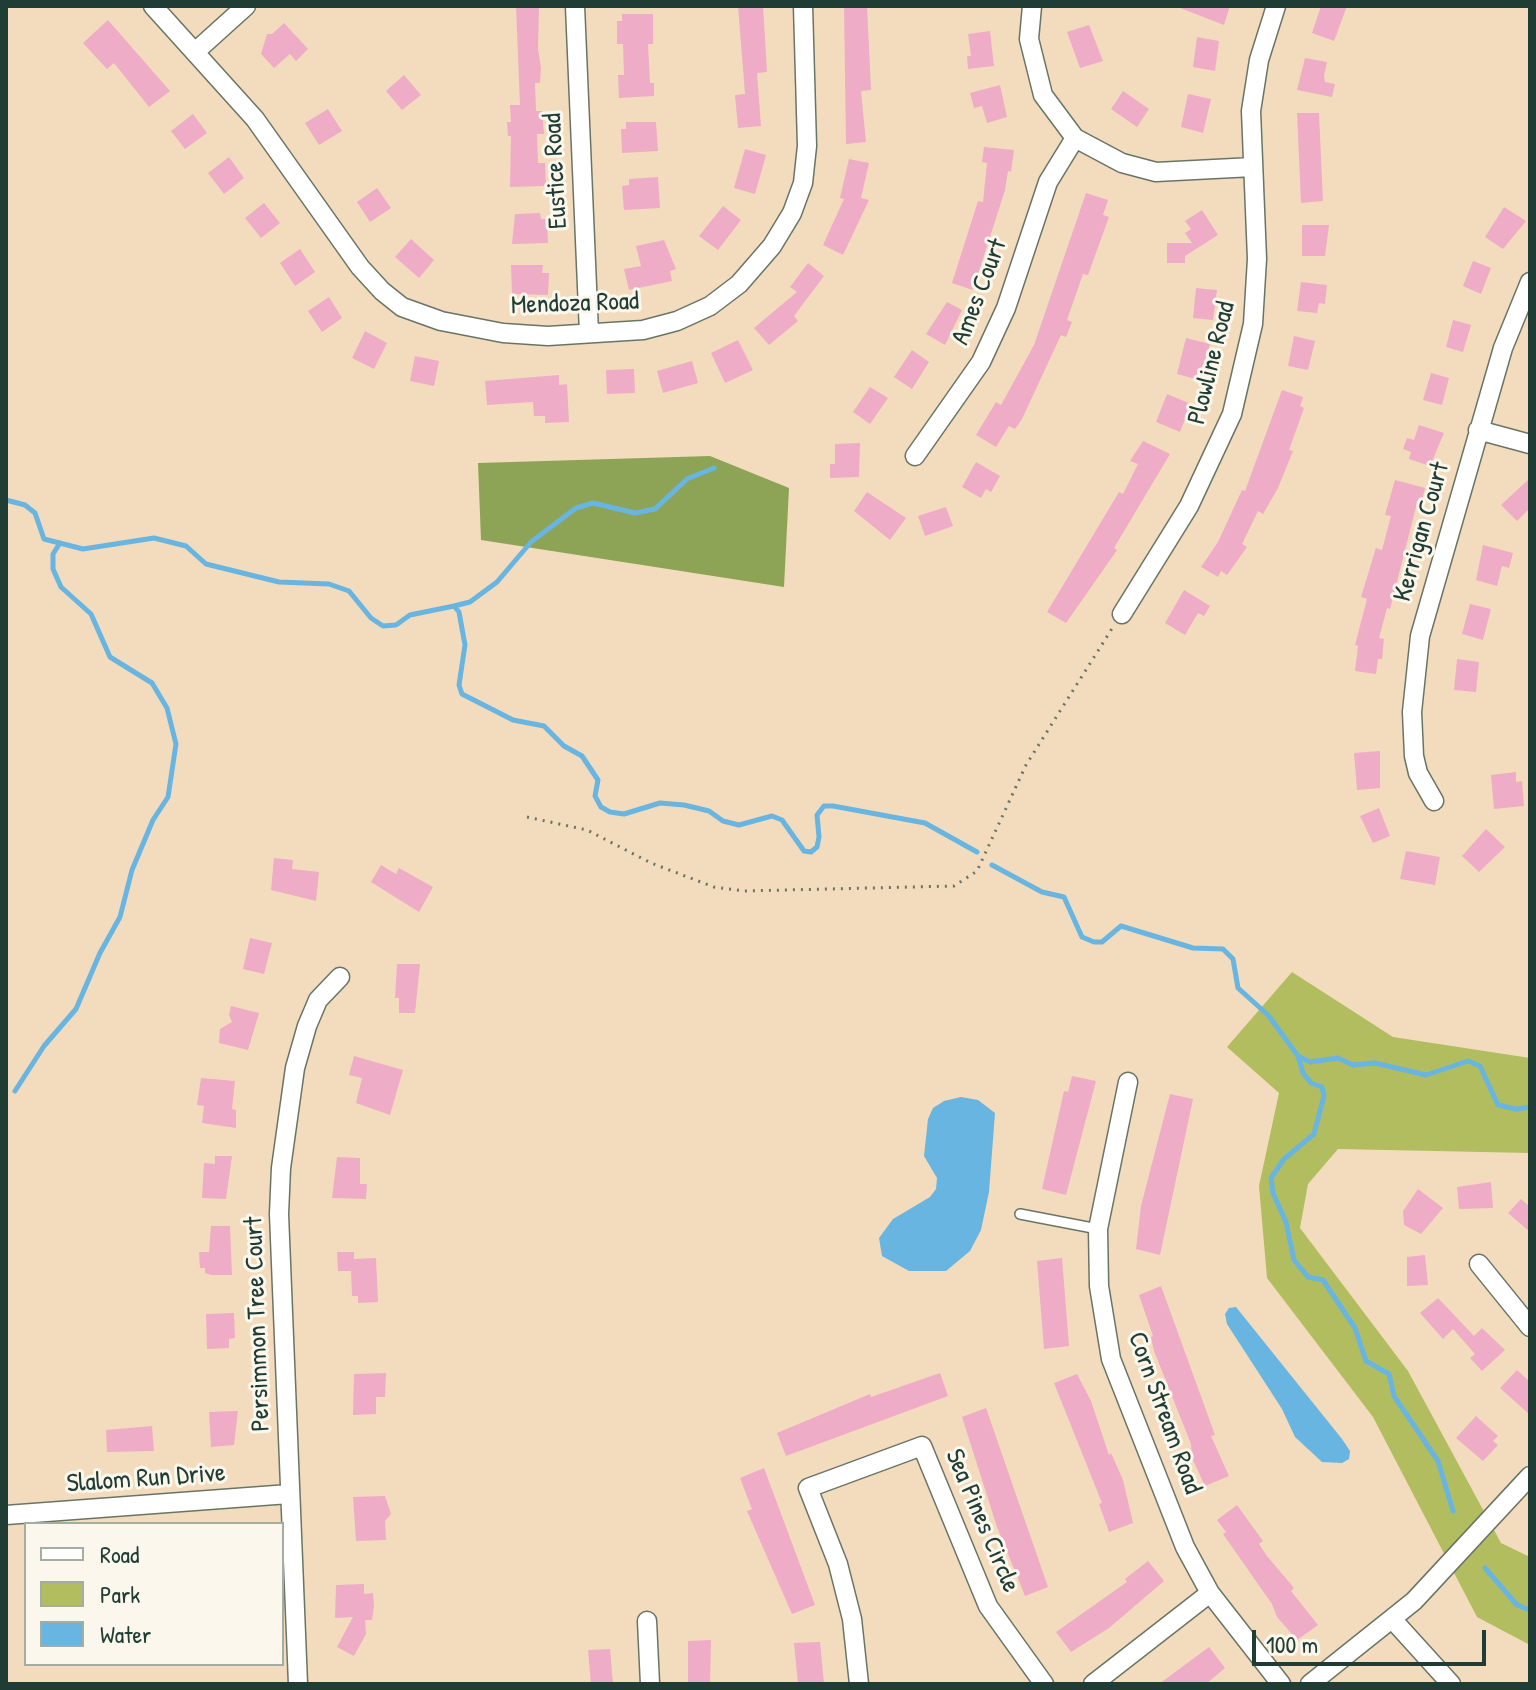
<!DOCTYPE html>
<style>
body{margin:0}
#map{position:relative;width:1536px;height:1690px;overflow:hidden;background:#f3dcbd;font-family:"Patrick Hand",sans-serif}
canvas{display:block}
.frame{position:absolute;inset:0;border:8px solid #1f3d34;pointer-events:none}
.legend{position:absolute;left:24px;top:1522px;width:260px;height:144px;box-sizing:border-box;background:#fbf7ec;border:2px solid #a3ada2;margin:0;padding:10px 14px;list-style:none;font-size:24px;color:#1f3d34}
.legend li{display:flex;align-items:center;gap:16px;height:40px}
.legend b{width:40px;border:2px solid #a3ada2}
.scale{position:absolute;left:1252px;top:1630px;width:234px;height:36px;box-sizing:border-box;border:4px solid #1f3d34;border-top:0;padding-left:10px;font-size:24px;line-height:28px;white-space:nowrap;color:#1f3d34;-webkit-text-stroke:6px #fbf7ec;paint-order:stroke}
</style>
<div id="map">
<canvas width="1536" height="1690"></canvas>
<div class="frame"></div>
<ul class="legend">
<li><b style="height:10px;background:#fff"></b>Road</li>
<li><b style="height:22px;background:#b2bd5f"></b>Park</li>
<li><b style="height:22px;background:#68b5e1"></b>Water</li>
</ul>
<div class="scale">100 m</div>
</div>
<script>
const ctx = document.querySelector('canvas').getContext('2d');
ctx.lineJoin = 'round';
function fillPath(path, color) { ctx.fillStyle = color; ctx.fill(path, 'evenodd'); }
const toPath = rows => new Path2D(rows.map(r => 'M' + r).join(''));
function stroke(path, color, width, dash) { ctx.strokeStyle = color; ctx.lineWidth = width; ctx.lineCap = dash ? 'butt' : 'round'; ctx.setLineDash(dash || []); ctx.stroke(path); }
function write(font, color, halo, rows, align = 'center') {
  ctx.font = font + ' "Patrick Hand",sans-serif'; ctx.lineWidth = 6; ctx.setLineDash([]); ctx.textBaseline = 'middle'; ctx.strokeStyle = halo; ctx.fillStyle = color; for (const [text, x, y, turn = 0] of rows) {
    ctx.save(); ctx.translate(x, y); ctx.rotate((+turn || 0) * Math.PI / 180); ctx.textAlign = isNaN(turn) ? turn : align; if (halo) ctx.strokeText(text, 0, 0); ctx.fillText(text, 0, 0); ctx.restore();
  }
}
fillPath(toPath([
 [1292,972,1393,1037,1530,1058,1530,1153,1338,1149,1308,1184,1300,1228,1408,1371,1501,1543,1530,1557,1530,1645,1477,1617,1373,1417,1267,1278,1259,1186,1279,1093,1227,1047]
]), '#b2bd5f');
fillPath(toPath([
 [710,456,789,488,784,587,481,540,478,463]
]), '#8da456');
fillPath(toPath([
 [961,1097,978,1100,995,1113,989,1192,981,1230,970,1251,946,1271,909,1271,882,1256,879,1238,893,1219,930,1197,936,1189,937,1178,924,1156,928,1119,933,1108,944,1101],
 [1236,1307,1342,1439,1350,1451,1349,1459,1342,1463,1322,1462,1295,1437,1282,1409,1227,1324,1225,1314,1229,1308]
]), '#68b5e1');
stroke(toPath([
 [6,500,25,505,35,513,44,539,83,549,154,538,186,546,206,564,279,582,329,584,349,591,371,618,383,626,396,625,410,615,454,606,459,612,465,645,459,685,462,694,513,720,544,726,564,746,582,756,598,780,595,796,601,807,610,812,624,814,660,803,684,805,709,811,723,821,739,825,772,816,782,820,804,851,811,852,817,847,819,837,817,815,824,806,833,806,925,823,977,852],
 [454,606,470,602,497,582,531,542,576,508,593,503,635,513,655,509,687,479,714,468],
 [992,865,1042,892,1064,897,1082,937,1094,942,1102,942,1121,926,1193,948,1223,949,1233,959,1238,988,1268,1015,1298,1056,1310,1062,1338,1058,1353,1065,1375,1063,1426,1075,1468,1061,1480,1066,1498,1105,1516,1109,1530,1107],
 [1298,1056,1303,1073,1311,1083,1322,1087,1324,1096,1314,1134,1284,1159,1271,1178,1273,1193,1286,1222,1294,1260,1308,1277,1323,1280,1355,1328,1366,1361,1389,1374,1394,1396,1438,1461,1453,1511],
 [15,1091,44,1046,76,1009,100,953,120,917,132,870,153,820,168,797,176,744,167,708,152,683,110,657,91,614,61,587,53,569,53,554,60,543],
 [1485,1568,1517,1605,1530,1610]
]), '#68b5e1', 5);
fillPath(toPath([
 [516,6,539,6,538,49,541,68,540,83,535,83,536,111,542,111,544,134,537,134,538,163,545,163,546,186,510,187,511,136,508,136,507,122,511,122,510,105,520,105],
 [738,6,763,6,767,72,757,73,761,126,738,128,735,95,745,94],
 [844,6,867,6,871,90,861,91,866,142,846,144],
 [1175,6,1230,6,1224,25],
 [1321,6,1347,6,1334,41,1312,33],
 [622,14,653,14,653,44,648,44,650,83,654,83,654,96,619,98,618,75,624,75,623,44,617,44,617,21,622,21],
 [108,20,170,91,149,107,114,63,107,69,83,43],
 [284,23,308,49,296,61,290,54,274,68,261,54,267,34,272,34],
 [1089,25,1103,61,1080,68,1067,32],
 [990,31,994,66,968,69,967,56,971,56,968,34],
 [1197,37,1219,41,1215,71,1193,67],
 [1305,58,1327,62,1324,76,1325,82,1335,84,1332,97,1297,90],
 [404,75,421,95,402,110,386,91],
 [1000,85,1007,117,987,123,982,106,974,108,970,93],
 [1123,91,1149,109,1137,127,1111,109],
 [1188,94,1211,99,1203,133,1181,127],
 [328,109,342,131,319,145,305,123],
 [1297,113,1319,113,1323,201,1301,203],
 [193,114,207,133,185,149,171,131],
 [626,122,656,122,658,151,622,153,621,129,626,129],
 [984,147,1014,150,1011,172,1008,171,1005,190,973,290,952,283,978,201,983,202,987,163,982,162],
 [745,149,766,155,755,194,734,188],
 [229,157,244,178,224,194,208,173],
 [849,159,869,163,861,198,869,200,843,255,823,245,844,199,840,198],
 [658,177,660,208,624,210,622,186,629,185,629,179],
 [377,188,391,208,370,222,357,202],
 [1086,193,1108,200,1103,215,1109,217,1088,275,1083,274,1067,320,1072,322,1066,337,1061,335,1022,419,1015,429,1009,426,996,447,976,435,996,402,1001,405,1034,345],
 [264,203,280,223,261,238,245,218],
 [723,206,741,220,718,250,699,236],
 [1504,207,1526,221,1503,249,1485,237],
 [1202,210,1218,235,1185,256,1185,263,1167,263,1167,243,1192,243,1185,233,1191,229,1185,221],
 [540,213,541,219,547,219,548,243,512,244,515,214],
 [1302,225,1329,225,1325,256,1302,256],
 [411,239,434,260,419,278,395,257],
 [664,240,676,269,670,271,672,281,629,290,624,269,641,266,636,246],
 [300,249,315,272,295,286,280,263],
 [1473,261,1491,268,1481,294,1463,286],
 [808,263,824,276,794,316,798,321,769,345,754,328,797,292,790,287],
 [511,265,543,265,542,273,549,273,548,295,512,294],
 [1301,282,1327,285,1325,304,1319,303,1317,313,1297,311],
 [1196,288,1217,290,1213,320,1193,318],
 [329,297,342,318,322,332,308,311],
 [947,302,962,310,945,345,926,334],
 [1453,320,1471,325,1463,352,1446,347],
 [365,331,387,343,374,369,352,358],
 [1294,336,1315,341,1308,370,1288,366],
 [1186,338,1210,344,1199,380,1177,374],
 [738,340,753,370,725,383,711,353],
 [912,350,929,362,912,389,894,377],
 [415,356,439,361,434,386,410,381],
 [692,361,698,383,663,393,657,371],
 [634,369,635,393,607,394,606,370],
 [1431,373,1449,378,1442,405,1423,400],
 [559,375,559,385,567,384,569,422,545,423,545,416,534,416,533,402,487,405,485,381],
 [870,387,888,398,870,424,853,412],
 [1282,390,1303,397,1300,406,1304,408,1289,450,1293,451,1278,488,1263,514,1258,511,1242,544,1247,547,1227,575,1221,571,1218,577,1201,567,1218,542,1242,490,1245,491],
 [1167,394,1191,404,1180,432,1156,422],
 [1419,425,1444,433,1430,466,1409,459,1411,452,1403,449,1407,438,1414,440],
 [1143,441,1170,454,1114,548,1117,550,1066,623,1047,612,1119,492,1123,494,1138,464,1130,461],
 [860,443,859,477,830,478,830,464,835,464,835,444],
 [976,462,1000,476,991,492,986,489,981,498,962,487],
 [1530,478,1530,508,1517,521,1501,505],
 [1395,480,1425,488,1420,508,1416,507,1390,609,1387,608,1379,638,1384,639,1382,659,1378,659,1376,674,1355,671,1358,646,1355,645,1367,599,1361,597,1376,548,1382,550,1391,516,1385,515],
 [867,492,906,518,890,540,854,511],
 [946,507,953,526,925,536,918,516],
 [1483,545,1513,553,1509,568,1502,566,1497,586,1476,580],
 [1184,590,1210,606,1204,616,1198,613,1185,635,1165,623],
 [1470,604,1491,609,1483,640,1462,634],
 [1457,659,1479,662,1476,692,1454,690],
 [1380,751,1380,788,1357,790,1354,753],
 [1516,772,1516,782,1522,781,1524,806,1494,809,1491,775],
 [1379,808,1390,836,1373,843,1360,816],
 [1486,829,1505,847,1479,872,1462,856],
 [1406,851,1440,857,1435,885,1400,879],
 [274,858,293,860,292,869,319,872,316,901,271,890],
 [381,865,396,874,399,868,433,887,419,912,371,882],
 [250,938,272,943,264,974,243,969],
 [397,964,420,964,415,1013,399,1013,399,998,395,998],
 [231,1006,259,1013,248,1050,219,1043,220,1029,232,1022,229,1015],
 [354,1056,403,1070,390,1115,356,1103,362,1078,349,1075],
 [1072,1076,1096,1081,1066,1195,1042,1189,1064,1091,1068,1092],
 [201,1078,235,1081,232,1109,236,1110,236,1128,202,1123,204,1106,197,1105],
 [1170,1094,1193,1099,1160,1255,1136,1249,1141,1206],
 [215,1156,232,1156,226,1199,202,1198,204,1163,215,1164],
 [337,1157,360,1158,360,1184,367,1184,366,1199,332,1198],
 [1491,1182,1493,1208,1459,1209,1457,1187],
 [1418,1189,1443,1208,1421,1234,1404,1225,1403,1211],
 [1521,1199,1530,1207,1530,1232,1508,1213],
 [211,1226,230,1226,232,1275,211,1275,205,1273,205,1268,200,1268,199,1252,209,1252],
 [337,1252,354,1252,354,1259,376,1258,378,1302,358,1303,358,1296,352,1296,351,1271,338,1271],
 [1425,1255,1428,1285,1407,1286,1407,1257],
 [1062,1258,1069,1346,1044,1349,1037,1261],
 [1161,1286,1215,1435,1211,1436,1229,1476,1205,1486,1192,1458,1191,1444,1154,1351,1151,1337,1153,1336,1139,1295],
 [1438,1298,1474,1336,1482,1328,1505,1350,1482,1371,1470,1358,1475,1354,1453,1329,1443,1339,1420,1313],
 [234,1313,235,1338,229,1339,229,1348,207,1349,206,1314],
 [1517,1370,1530,1382,1530,1415,1500,1388],
 [386,1373,385,1397,376,1397,376,1414,353,1415,354,1374],
 [940,1373,948,1396,786,1456,777,1433,870,1394,871,1397],
 [1077,1374,1091,1401,1109,1455,1111,1453,1123,1480,1133,1523,1109,1532,1099,1504,1102,1503,1054,1383],
 [986,1408,1048,1587,1025,1596,997,1527,962,1417],
 [238,1411,234,1445,211,1447,209,1412],
 [1476,1416,1498,1436,1493,1441,1498,1445,1483,1461,1456,1438],
 [152,1426,154,1451,107,1452,106,1430],
 [764,1468,815,1605,792,1614,747,1511,752,1509,740,1478],
 [385,1496,391,1514,385,1521,386,1540,356,1541,353,1497],
 [1237,1505,1263,1541,1259,1544,1267,1556,1294,1588,1291,1591,1318,1625,1297,1640,1277,1617,1272,1604,1223,1534,1226,1532,1217,1520],
 [1148,1561,1164,1581,1109,1628,1071,1652,1056,1632,1127,1582,1125,1579],
 [364,1584,364,1594,373,1593,374,1606,372,1620,365,1620,366,1634,354,1656,337,1647,353,1617,335,1618,336,1585],
 [711,1640,710,1684,688,1684,688,1641],
 [820,1642,824,1684,798,1684,794,1643],
 [1209,1647,1225,1668,1206,1684,1159,1684],
 [610,1649,613,1684,591,1684,588,1650]
]), '#eeacc7');
const service = toPath([
 [1020,1214,1098,1229]
]);
const minor = toPath([
 [153,6,255,119,360,267,382,291,402,307,441,321,503,333,548,336,643,330,677,321,710,306,739,284,772,246,792,213,803,183,807,146,803,6],
 [575,6,589,333],
 [1032,6,1029,39,1043,95,1075,138,1122,163,1156,172,1253,167],
 [195,52,246,6],
 [1478,430,1530,444],
 [915,456,981,362,1006,308,1048,182,1075,138],
 [1122,614,1189,506,1232,414,1253,324,1257,259,1251,111,1259,60,1276,6],
 [1434,801,1418,773,1414,756,1412,712,1420,636,1503,348,1530,282],
 [1128,1082,1098,1229,1099,1286,1111,1359,1185,1547,1210,1593,1281,1684],
 [1479,1264,1530,1327],
 [6,1515,289,1494],
 [1393,1620,1451,1684],
 [647,1621,650,1684],
 [298,1684,279,1214,281,1168,295,1068,307,1026,318,1000,340,977],
 [859,1684,852,1619,838,1564,808,1488,922,1446,988,1606,1044,1684],
 [1093,1684,1210,1593],
 [1310,1684,1414,1601,1530,1476]
]);
stroke(service, '#697564', 12);
stroke(minor, '#697564', 21);
stroke(toPath([
 [527,817,587,830,651,863,714,887,744,891,954,886,977,871,1026,765,1113,627]
]), '#697564', 3, [2, 6]);
stroke(service, '#fff', 9);
stroke(minor, '#fff', 18);
write('26px', '#1f3d34', '#fbf7ec', [
 ["Eustice Road",556,171,-93],
 ["Ames Court",980,292,-69],
 ["Mendoza Road",575,304,-2],
 ["Plowline Road",1212,363,-76],
 ["Kerrigan Court",1422,532,-74],
 ["Persimmon Tree Court",258,1324,-92],
 ["Corn Stream Road",1164,1413,70],
 ["Slalom Run Drive",146,1479,-4],
 ["Sea Pines Circle",982,1521,67]
]);
</script>
